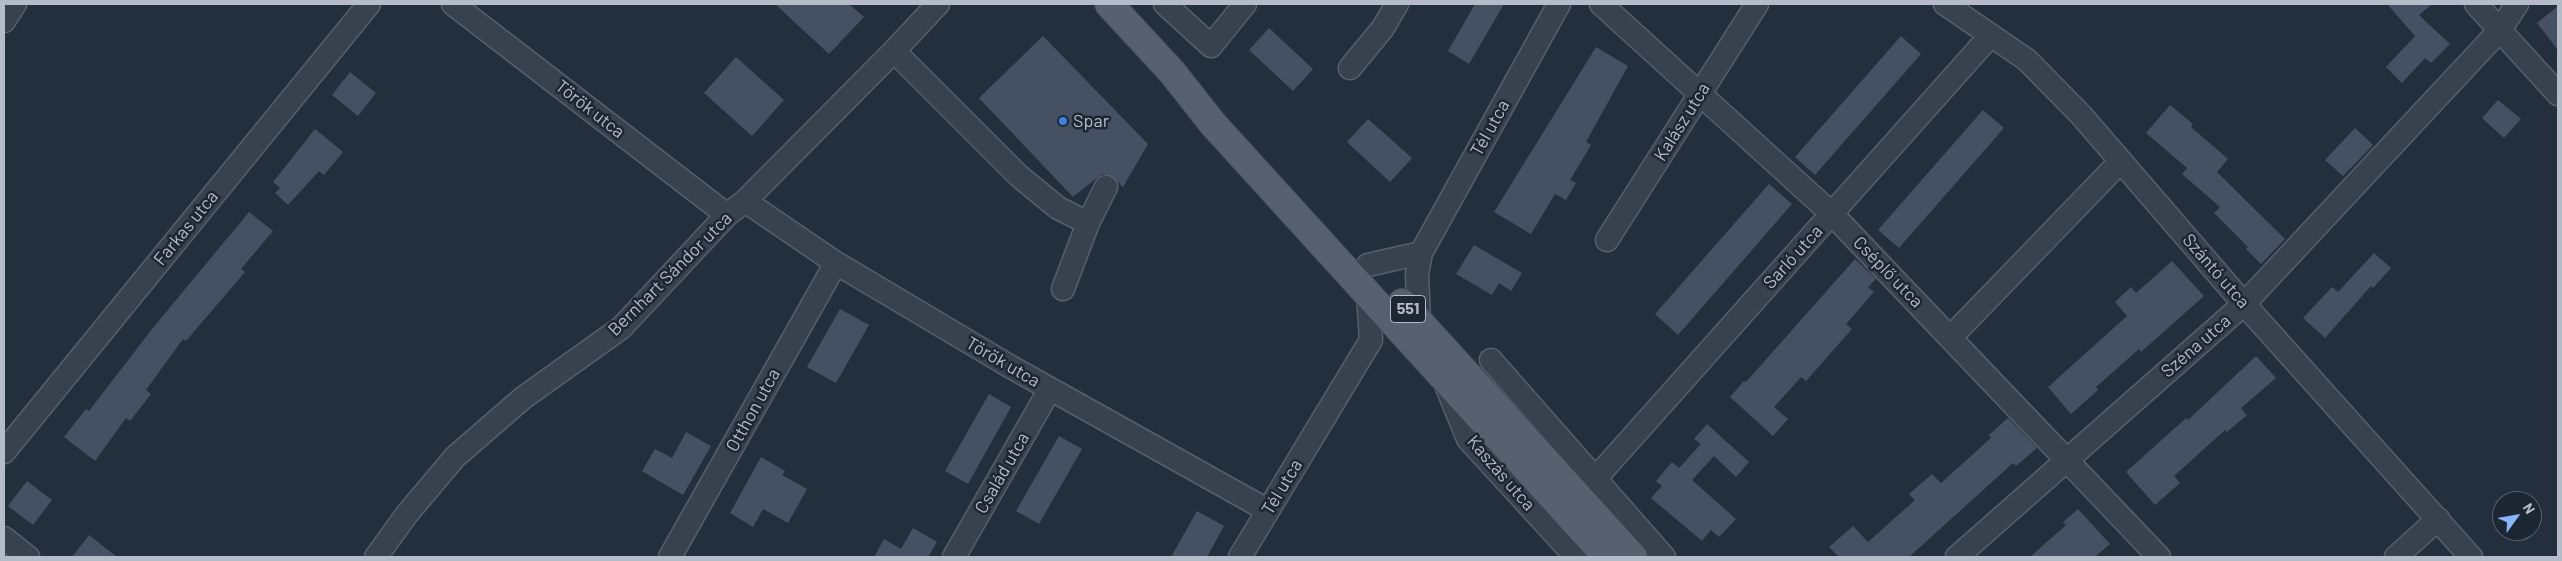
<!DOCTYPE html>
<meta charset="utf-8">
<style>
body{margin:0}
#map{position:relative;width:2562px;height:561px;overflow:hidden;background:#242f3e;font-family:Barlow,sans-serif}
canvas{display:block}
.frame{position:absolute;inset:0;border:5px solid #b4bcc9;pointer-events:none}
.north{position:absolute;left:2492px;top:491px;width:50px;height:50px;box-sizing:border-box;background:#1d2633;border:1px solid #59626f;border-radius:50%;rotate:58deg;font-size:14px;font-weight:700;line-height:20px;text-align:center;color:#b4bcc9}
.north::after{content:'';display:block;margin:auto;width:18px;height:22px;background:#8ab4f8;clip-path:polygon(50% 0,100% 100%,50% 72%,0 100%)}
</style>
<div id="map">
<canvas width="2562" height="561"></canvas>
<div class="frame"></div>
<div class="north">N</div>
</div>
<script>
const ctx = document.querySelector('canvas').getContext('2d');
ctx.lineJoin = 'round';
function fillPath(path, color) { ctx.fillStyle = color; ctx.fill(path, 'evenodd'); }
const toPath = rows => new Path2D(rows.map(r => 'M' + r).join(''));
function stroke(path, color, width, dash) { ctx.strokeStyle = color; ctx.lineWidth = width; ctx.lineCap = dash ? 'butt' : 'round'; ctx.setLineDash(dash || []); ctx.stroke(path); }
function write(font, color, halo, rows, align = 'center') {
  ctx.font = font + ' Barlow,sans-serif'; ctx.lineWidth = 5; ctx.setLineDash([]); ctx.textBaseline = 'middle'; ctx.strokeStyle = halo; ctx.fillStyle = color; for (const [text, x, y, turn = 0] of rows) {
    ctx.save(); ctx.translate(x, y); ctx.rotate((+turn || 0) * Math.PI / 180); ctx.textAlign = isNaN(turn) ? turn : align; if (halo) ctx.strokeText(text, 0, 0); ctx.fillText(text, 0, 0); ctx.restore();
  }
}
fillPath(toPath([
 [775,4,849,4,864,17,829,54],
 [1475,4,1504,4,1469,64,1448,51],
 [2387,4,2432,4,2419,15,2450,44,2431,63,2425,58,2402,83,2386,67,2415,36],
 [2558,6,2558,50,2537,23],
 [1269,28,1313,69,1293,91,1249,50],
 [1043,36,1148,144,1123,187,1112,176,1102,174,1073,197,979,98],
 [1901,36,1921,54,1815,175,1795,157],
 [1596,47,1628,66,1586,142,1591,145,1570,180,1576,183,1566,200,1555,194,1531,234,1494,212],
 [736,57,784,100,752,136,704,93],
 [350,72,376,93,358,116,332,95],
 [2498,100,2521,119,2504,138,2482,118],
 [2170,105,2193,124,2191,127,2228,159,2217,172,2285,239,2261,264,2246,249,2248,247,2214,213,2220,207,2182,174,2187,168,2146,133],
 [1983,110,2004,128,1899,248,1878,230],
 [1368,119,1412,158,1390,182,1347,142],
 [2355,128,2373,145,2343,176,2325,160],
 [315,129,343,152,324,175,319,171,288,205,275,193,280,188,273,182],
 [1769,184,1792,204,1678,335,1655,314],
 [249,212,273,231,241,269,245,272,186,341,183,339,146,390,151,394,130,421,126,418,95,461,64,437,86,409,89,411,152,329],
 [1474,245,1522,273,1511,291,1499,283,1492,295,1456,274],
 [2374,253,2391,268,2373,288,2371,286,2325,338,2303,318,2332,287,2338,292],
 [1855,259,1876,279,1868,287,1874,292,1846,324,1852,329,1806,381,1801,377,1774,407,1788,419,1773,436,1730,397,1744,381,1746,382],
 [2172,261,2204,296,2141,352,2139,349,2096,387,2098,390,2071,414,2048,387,2127,316,2115,302,2131,287,2136,293],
 [840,309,869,325,836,383,807,367],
 [2256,356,2276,378,2241,408,2247,415,2227,432,2225,430,2174,476,2180,483,2155,505,2126,472,2186,418,2188,420],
 [989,394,1011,407,968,484,945,471],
 [2008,418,2037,448,2016,466,2013,463,1909,557,1839,557,1829,547,1853,526,1868,542,1915,500,1909,494,1932,474,1941,483,1991,438,1989,435],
 [1707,424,1749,462,1736,477,1714,456,1692,480,1736,519,1719,537,1711,530,1702,541,1651,498,1662,486,1656,481,1672,462,1679,468,1701,444,1694,439],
 [686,432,711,446,683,495,642,471,655,449,672,458],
 [1059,436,1082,449,1039,524,1016,511],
 [761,457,785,471,782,475,807,489,788,523,763,509,753,527,730,513],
 [27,481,52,500,33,525,8,506],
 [2078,509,2110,544,2095,557,2030,557,2066,525,2063,522],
 [1197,511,1224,526,1207,557,1171,557],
 [913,528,937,542,928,557,874,557,884,539,901,549],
 [89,535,117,557,72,557]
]), '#455162');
const minor = toPath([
 [453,4,727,215],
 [1165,4,1211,46,1245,4],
 [1601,4,1832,214,2159,557],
 [1945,4,2027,60,2081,115,2244,304,2471,557],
 [2476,4,2558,94],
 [4,21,15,4],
 [894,51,1019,176,1058,208,1088,223],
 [1350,68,1383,28,1397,4],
 [745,201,836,263,1011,367,1267,510],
 [1607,240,1757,4],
 [1368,265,1421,253],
 [1063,289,1088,223,1106,187],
 [1419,321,1417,274,1421,253,1559,4],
 [1950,338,2121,161],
 [1491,360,1664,557],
 [1446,385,1468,439,1576,557],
 [4,452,369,4],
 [1595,479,1991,35],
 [4,538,28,557],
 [376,557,407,514,455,457,523,398,621,328,727,215,745,201,894,51,938,4],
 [670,557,836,263],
 [954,557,1050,389],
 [1240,557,1371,340,1368,294],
 [1957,557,2244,304,2500,30,2517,4],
 [2396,557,2438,519]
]);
const major = toPath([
 [1109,4,1172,72,1213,124,1607,557],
 [1402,303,1633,557]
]);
stroke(minor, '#565f6c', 25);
stroke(major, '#414a57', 30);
stroke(minor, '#38414e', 22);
stroke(major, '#56606e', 28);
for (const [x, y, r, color] of [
 [1063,121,5,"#3f7fe0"]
]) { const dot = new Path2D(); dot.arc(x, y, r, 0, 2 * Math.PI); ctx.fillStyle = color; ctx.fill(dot); stroke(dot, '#1d2633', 2); }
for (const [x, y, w] of [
 [1408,309,35]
]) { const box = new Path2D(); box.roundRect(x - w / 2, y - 13.5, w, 27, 4); ctx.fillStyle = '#1d2633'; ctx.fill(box); stroke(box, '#b4bcc9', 1); }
write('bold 16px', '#b4bcc9', null, [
 ["551",1408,309]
]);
write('18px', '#b4bcc9', '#1d2633', [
 ["Török utca",590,109,38],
 ["Kalász utca",1682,122,-58],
 ["Tél utca",1490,128,-61],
 ["Farkas utca",186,228,-51],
 ["Sarló utca",1793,257,-48],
 ["Szántó utca",2216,271,49],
 ["Cséplő utca",1888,272,46],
 ["Bernhart Sándor utca",670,274,-45],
 ["Széna utca",2196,346,-41],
 ["Török utca",1003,362,30],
 ["Otthon utca",753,410,-61],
 ["Család utca",1002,473,-60],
 ["Kaszás utca",1501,473,49],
 ["Tél utca",1282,487,-59]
]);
write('18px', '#b4bcc9', '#1d2633', [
 ["Spar",1073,121]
], 'left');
</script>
